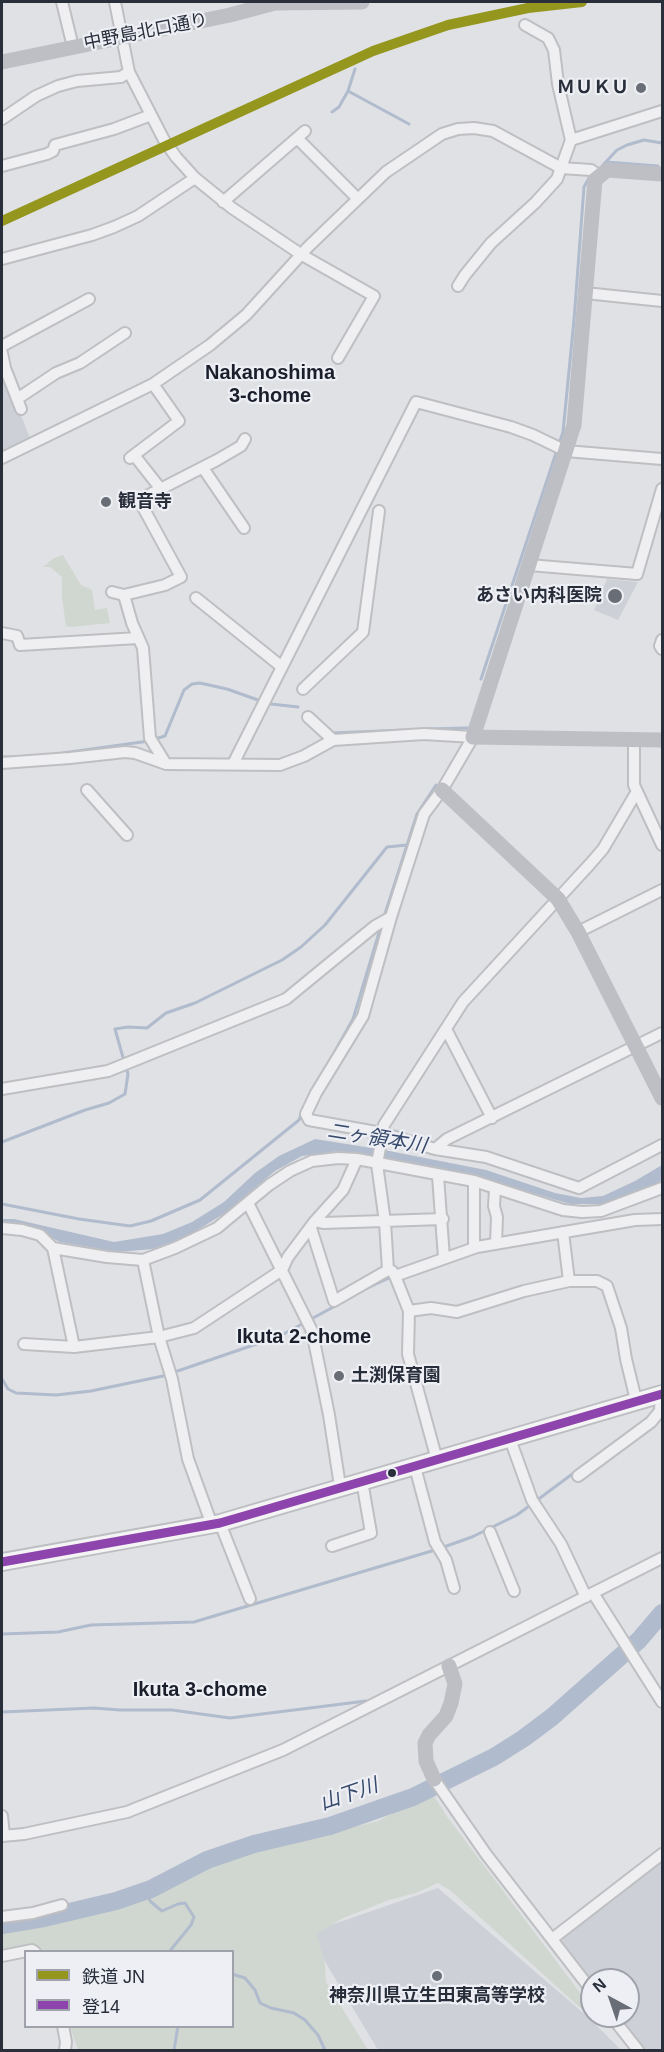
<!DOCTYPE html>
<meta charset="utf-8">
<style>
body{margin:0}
#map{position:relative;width:664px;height:2052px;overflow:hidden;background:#e0e1e4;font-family:Arial,"Noto Sans JP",sans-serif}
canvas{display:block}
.frame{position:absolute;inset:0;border:3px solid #292e3b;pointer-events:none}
.legend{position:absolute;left:24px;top:1950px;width:210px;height:78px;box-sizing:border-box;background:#edeff4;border:2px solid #9fa2aa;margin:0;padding:8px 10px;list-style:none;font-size:18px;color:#292e3b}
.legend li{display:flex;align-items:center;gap:12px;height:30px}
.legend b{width:30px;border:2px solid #9fa2aa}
.north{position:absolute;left:580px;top:1968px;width:60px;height:60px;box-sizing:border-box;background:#edeff4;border:2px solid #9fa2aa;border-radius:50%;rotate:320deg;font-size:16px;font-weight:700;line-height:24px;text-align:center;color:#292e3b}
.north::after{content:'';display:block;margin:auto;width:21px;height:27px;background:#696d76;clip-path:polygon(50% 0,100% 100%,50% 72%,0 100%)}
</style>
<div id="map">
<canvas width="664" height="2052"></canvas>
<div class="frame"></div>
<ul class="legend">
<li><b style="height:8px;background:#94961e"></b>鉄道 JN</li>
<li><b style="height:8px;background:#8e44ad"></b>登14</li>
</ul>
<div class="north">N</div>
</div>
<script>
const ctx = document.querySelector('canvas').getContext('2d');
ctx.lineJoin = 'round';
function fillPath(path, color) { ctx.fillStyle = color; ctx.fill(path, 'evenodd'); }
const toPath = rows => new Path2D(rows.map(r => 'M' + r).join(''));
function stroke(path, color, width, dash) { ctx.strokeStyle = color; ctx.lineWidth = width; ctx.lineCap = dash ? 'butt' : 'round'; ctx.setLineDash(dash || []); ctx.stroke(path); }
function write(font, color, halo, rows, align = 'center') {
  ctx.font = font + ' Arial,"Noto Sans JP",sans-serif'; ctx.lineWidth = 4.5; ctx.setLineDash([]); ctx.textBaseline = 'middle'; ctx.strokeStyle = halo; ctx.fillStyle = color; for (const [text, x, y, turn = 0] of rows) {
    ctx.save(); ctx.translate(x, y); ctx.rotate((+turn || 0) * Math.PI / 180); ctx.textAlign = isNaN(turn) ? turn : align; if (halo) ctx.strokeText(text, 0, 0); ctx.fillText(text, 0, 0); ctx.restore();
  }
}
fillPath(toPath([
 [2,367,30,438,2,452],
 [607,579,638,582,618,620,594,610],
 [662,1861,662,2050,646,2050,619,2016,628,2016,628,1980,592,1980,592,1982,562,1943,563,1937],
 [438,1888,589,2018,621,2050,378,2050,308,1933]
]), '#ced0d7');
fillPath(toPath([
 [63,555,81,585,92,590,95,610,107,608,110,623,71,627,66,626,62,598,62,577,50,567,43,567,54,558],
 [432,1793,448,1818,578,1990,592,2010,592,2016,587,2014,451,1891,438,1883,416,1893,389,1900,341,1919,317,1934,325,1964,326,1982,368,2050,78,2050,70,2027,232,2026,232,1952,43,1952,33,1944,2,1950,2,1929,45,1923,116,1905,139,1898,208,1864,378,1821]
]), '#d0d7d0');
fillPath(toPath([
 [315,1139,384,1150,486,1170,555,1193,581,1198,603,1196,635,1181,662,1165,662,1180,650,1187,606,1204,570,1204,464,1173,340,1151,302,1156,275,1171,225,1213,188,1236,153,1249,118,1252,60,1242,36,1230,2,1224,2,1219,14,1219,114,1242,163,1234,192,1222,224,1202,255,1173,279,1156]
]), '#b0bbcd');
stroke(toPath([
 [348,91,409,124],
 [332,112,339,107,348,91,355,69],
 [606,162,658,166],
 [603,165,617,150,627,145,644,140,662,143],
 [559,444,563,432,574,320,584,187,589,178],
 [481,679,557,450],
 [271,704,298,707],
 [428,729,468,728],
 [332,733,406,730],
 [155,739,165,736,184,690,192,684,200,683,227,689,258,700],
 [63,753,149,741],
 [2,757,12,757],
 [384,917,417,814,436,785],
 [124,1061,115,1029,128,1027,147,1028,166,1013,195,1003,282,960,301,947,325,925,387,847,407,845],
 [329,1062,353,1019,381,926],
 [2,1142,85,1110,109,1103,125,1094,128,1074,126,1067],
 [2,1204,79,1219,130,1226,151,1221,200,1200,299,1120,304,1107],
 [361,1291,389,1278],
 [2,1379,8,1389,16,1393,56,1395,91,1391,163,1376,280,1336,337,1305],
 [441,1548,472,1537,517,1515,575,1472],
 [2,1634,58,1632,91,1625,194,1622,435,1550],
 [2,1712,94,1708,120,1710,172,1710,230,1718,366,1701],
 [144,1892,151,1902,162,1911,178,1904,185,1903,194,1917,191,1925,169,1952],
 [232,1974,245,1978,255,1990,260,2003,271,2008,294,2013,305,2020,318,2035,325,2050],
 [174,2050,178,2026]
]), '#b0bbcd', 3);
stroke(toPath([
 [2,1925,44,1918,116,1901,151,1889,207,1860,254,1844,330,1826,413,1797,494,1757,524,1738,552,1717,639,1640,662,1613]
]), '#b0bbcd', 18);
stroke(toPath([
 [639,2,639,3]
]), '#bbbdc2', 10, [10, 5]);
const street = toPath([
 [62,2,73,47],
 [115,2,129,72,164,140,176,157,195,178,232,208,302,255,374,296,338,358],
 [525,25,548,38,554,50,558,84,571,140],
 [2,119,36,96,58,86,77,81,121,77,129,72],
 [297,138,357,198],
 [2,166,47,154,53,151,55,145,114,129,151,115],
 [223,202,305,131],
 [2,259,92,235,114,227,138,216,195,178],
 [458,286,465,275,491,243,535,203,557,179,571,140,662,111],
 [585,293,662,301],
 [2,346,89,299],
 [2,353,5,368,21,409],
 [17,399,56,373,80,363,125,333],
 [134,455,160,488],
 [2,458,153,384,210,345,246,315,308,247,386,172,442,134,458,129,474,128,493,131,561,168,591,170,600,176],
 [130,458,179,421,153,384],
 [203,468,244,528],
 [529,565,637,574,662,489],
 [112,592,124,595,165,585,181,577,139,500,217,460,241,446,245,439],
 [124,595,132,623,143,648,150,738,166,764],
 [196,598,282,667],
 [2,633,17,636,20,645,138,638],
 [662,640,660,646,662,649],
 [303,689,363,632,379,511],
 [308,717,333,740],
 [634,740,634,785,662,845],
 [2,763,70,758,125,752,135,753,166,764,280,765,304,756,333,740,424,734,473,737,442,790,424,814,391,917,363,1016,316,1093,306,1114,309,1120,382,1133,435,1149,486,1157,579,1188,662,1145],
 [233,764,416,402,511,427,533,435,566,451,662,459],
 [87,790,127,835],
 [578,932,662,890],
 [446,1029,492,1118],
 [2,1089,108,1071,286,999,375,926,391,917],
 [435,1149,447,1139,662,1033],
 [438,1176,444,1258],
 [495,1189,494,1206,497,1217,496,1243],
 [248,1203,312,1331,329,1415,340,1486],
 [315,1221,323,1223,443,1219],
 [2,1228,22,1230,40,1235,53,1248,107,1257,143,1260,175,1248,217,1228,269,1185,290,1171,312,1161,338,1158,357,1159,474,1181,563,1210,582,1212,601,1211,662,1188],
 [311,1228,334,1301,388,1270],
 [563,1232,569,1281],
 [53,1248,74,1347],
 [474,1248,474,1181],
 [143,1260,159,1337,172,1379,188,1459,212,1525],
 [395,1276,477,1247,635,1220,662,1219],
 [409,1311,431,1308,457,1312,524,1291,569,1281,597,1281,607,1286,621,1328,626,1359,636,1400],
 [24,1344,74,1347,159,1337,194,1328,282,1270,288,1257,315,1221,343,1190,357,1159],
 [510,1439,532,1500,561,1544,586,1597],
 [437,1460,408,1354,409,1311,395,1276,392,1271,388,1270,385,1222,377,1164,384,1125,463,1002,590,864,603,849,636,793],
 [415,1467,435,1542,446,1560,454,1588],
 [578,1476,651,1422,660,1411,661,1394],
 [220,1523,250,1599],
 [490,1532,514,1591],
 [332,1546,371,1533,362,1481],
 [593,1593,662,1702],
 [434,1779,486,1854,592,1991],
 [2,1816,4,1835],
 [2,1836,24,1834,127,1812,283,1750,662,1558],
 [2,1917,33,1913,62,1905],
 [552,1939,662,1854],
 [2,1956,32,1950,35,1952],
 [611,2016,638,2050],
 [63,2026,66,2042,65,2050]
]);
const primary = toPath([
 [2,1562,220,1523,662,1394]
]);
stroke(street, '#bebfc2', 14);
stroke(primary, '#bcbec1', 20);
stroke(street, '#efeff1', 10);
stroke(toPath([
 [2,62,230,15,275,3,362,2],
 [662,174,607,170,595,180,574,425,473,737,662,740],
 [442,790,558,899,578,932,662,1098],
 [434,1779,426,1761,425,1743,429,1735,446,1716,451,1703,455,1684,449,1666]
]), '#bebfc4', 15);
stroke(primary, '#f4f4f5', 16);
stroke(toPath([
 [2,1562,220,1523,662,1394]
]), '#8e44ad', 9);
stroke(toPath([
 [2,221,373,51,448,25,528,8,582,2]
]), '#94961e', 10);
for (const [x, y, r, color] of [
 [641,88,6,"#696d76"],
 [106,502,6,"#696d76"],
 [615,596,8,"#696d76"],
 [339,1376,6,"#696d76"],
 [392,1473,5,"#292e3b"],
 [437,1976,6,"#696d76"]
]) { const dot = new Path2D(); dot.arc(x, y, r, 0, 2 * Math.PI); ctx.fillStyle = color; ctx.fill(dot); stroke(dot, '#edeff4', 2); }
write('18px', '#292e3b', '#edeff4', [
 ["中野島北口通り",146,32,-11]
]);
write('bold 18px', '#292e3b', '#edeff4', [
 ["ＭＵＫＵ",629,88],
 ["観音寺",118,502,"left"],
 ["あさい内科医院",602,596],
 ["土渕保育園",351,1376,"left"],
 ["神奈川県立生田東高等学校",437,1996,"center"]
], 'right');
write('bold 20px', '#1b1f2c', '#edeff4', [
 ["Nakanoshima",270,373],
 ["3-chome",270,396],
 ["Ikuta 2-chome",304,1337],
 ["Ikuta 3-chome",200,1690]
]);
write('italic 20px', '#374a6b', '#edeff4', [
 ["二ヶ領本川",377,1139,9],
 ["山下川",349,1795,-19]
]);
</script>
